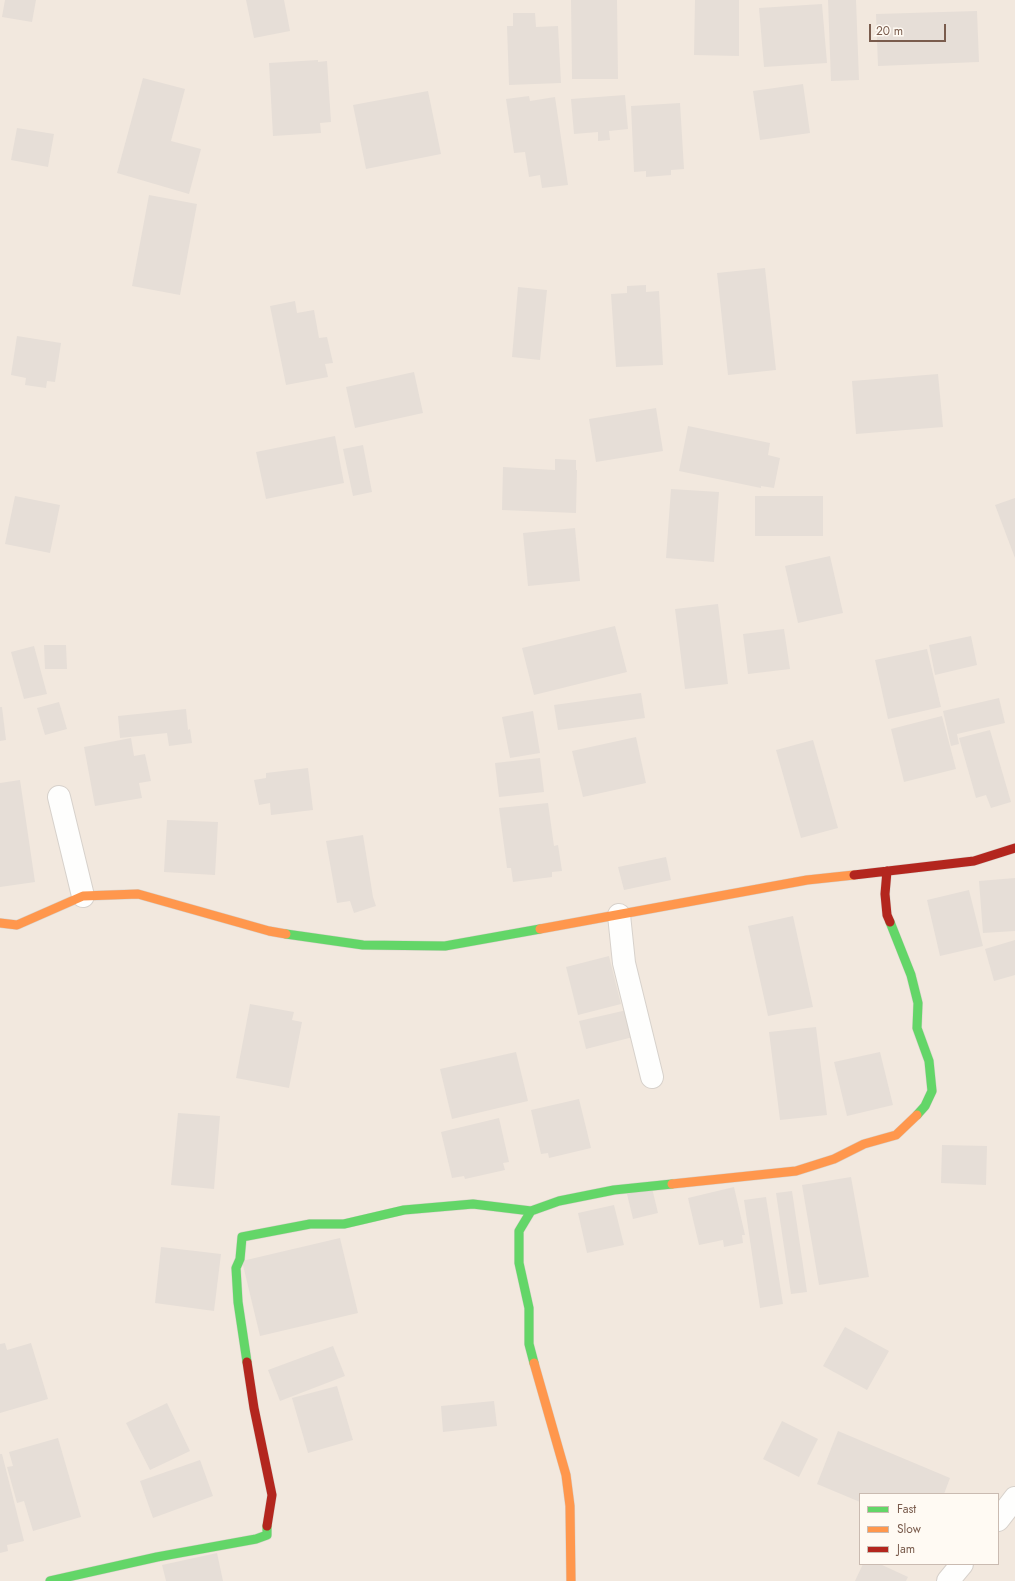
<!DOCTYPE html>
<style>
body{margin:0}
#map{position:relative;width:1015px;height:1581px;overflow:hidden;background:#f9f5f0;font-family:Jost,sans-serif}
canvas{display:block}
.legend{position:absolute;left:859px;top:1493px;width:140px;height:72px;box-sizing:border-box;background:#fffaf3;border:1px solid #cabbb1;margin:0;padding:5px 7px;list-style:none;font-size:12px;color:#7a5c4d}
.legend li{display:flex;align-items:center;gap:8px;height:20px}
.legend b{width:20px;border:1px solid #cabbb1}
.scale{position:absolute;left:869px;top:24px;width:77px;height:18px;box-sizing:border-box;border:2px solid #7a5c4d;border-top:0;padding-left:5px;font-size:12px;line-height:14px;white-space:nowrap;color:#7a5c4d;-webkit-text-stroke:3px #fffaf3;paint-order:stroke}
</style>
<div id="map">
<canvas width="1015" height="1581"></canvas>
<ul class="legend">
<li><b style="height:5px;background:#63d668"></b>Fast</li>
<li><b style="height:5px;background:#ff974d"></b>Slow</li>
<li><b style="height:5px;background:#b3261e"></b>Jam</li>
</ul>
<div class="scale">20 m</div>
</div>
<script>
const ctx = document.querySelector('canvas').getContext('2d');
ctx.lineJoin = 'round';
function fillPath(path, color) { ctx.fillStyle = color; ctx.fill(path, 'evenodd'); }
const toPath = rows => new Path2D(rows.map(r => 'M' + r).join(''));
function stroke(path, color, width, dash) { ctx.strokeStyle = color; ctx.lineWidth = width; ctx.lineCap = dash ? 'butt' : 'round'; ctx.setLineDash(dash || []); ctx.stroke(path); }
fillPath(toPath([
 [0,0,1015,0,1015,1581,0,1581],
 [860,1494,998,1494,998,1564,860,1564]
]), '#f2e8de');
fillPath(toPath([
 [5,0,36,0,32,22,2,17],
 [246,0,284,0,290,31,254,38],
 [571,0,617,0,618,79,572,79],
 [695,0,739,0,739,56,694,55],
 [828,0,856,0,859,80,831,81],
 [822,4,827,63,764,67,759,8],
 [977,11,979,62,878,66,876,14],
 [513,13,535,13,536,27,558,26,561,83,509,85,507,26,513,26],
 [318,60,318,62,327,61,331,122,320,123,321,133,273,136,269,63],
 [143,78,185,89,171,141,201,149,189,194,117,173],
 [803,84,810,133,760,140,753,91],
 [428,91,441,154,366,169,353,105],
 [625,95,628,129,609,131,610,140,598,141,598,132,574,134,571,99],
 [529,96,530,101,555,97,568,185,542,188,540,175,529,177,525,152,514,153,506,99],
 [680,103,684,169,671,170,671,175,646,177,646,171,634,172,631,106],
 [17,128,54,134,48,167,11,160],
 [149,195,197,204,180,295,132,286],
 [765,268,776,370,728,375,717,273],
 [646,285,646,292,659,291,663,365,616,367,611,294,627,293,627,286],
 [518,287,547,290,540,360,512,357],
 [295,301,297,313,314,310,319,338,327,337,333,363,325,364,328,377,286,385,270,306],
 [17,336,61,343,55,382,47,381,46,388,25,385,26,378,11,375],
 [414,372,423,413,355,428,346,387],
 [938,374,943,427,856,434,852,381],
 [656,408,663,451,596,462,589,419],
 [688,426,770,443,768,455,780,458,774,488,761,486,761,488,679,471],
 [335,436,344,483,266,499,256,452],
 [363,445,372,492,353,496,343,449],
 [555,459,576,460,576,470,577,470,576,513,502,510,503,467,555,470],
 [671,489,719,492,714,562,666,558],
 [15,496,60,505,50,553,5,544],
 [755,496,823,496,823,536,755,536],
 [1015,498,1015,558,995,505],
 [575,528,580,581,528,586,523,533],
 [830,556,843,613,798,623,785,566],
 [718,604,728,684,685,689,675,609],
 [615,626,627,672,534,695,522,648],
 [784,629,790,669,748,674,743,634],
 [971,636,977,665,935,675,929,645],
 [44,645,66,645,67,669,45,669],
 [34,646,47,694,24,699,11,652],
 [927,649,941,707,888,719,875,660],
 [641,693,645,718,558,730,554,705],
 [999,698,1005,723,957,734,959,744,951,746,943,711],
 [59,702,67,729,45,735,37,708],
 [0,707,2,707,6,740,0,741],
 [186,709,188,730,190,729,192,743,169,746,167,733,120,738,118,716],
 [533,711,540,753,510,758,502,717],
 [942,716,956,769,904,782,891,729],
 [990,730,1011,802,991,808,986,795,976,798,959,738],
 [636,737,646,783,583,797,572,751],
 [131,738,134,756,145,754,151,781,139,783,142,798,95,806,84,747],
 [813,740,838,828,801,838,776,750],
 [540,758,544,792,499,797,495,763],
 [308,768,313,810,271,815,270,803,259,805,254,780,266,778,266,773],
 [20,780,35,882,0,887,0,783],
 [548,803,554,846,558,845,562,871,552,872,552,877,513,882,511,868,507,868,499,808],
 [167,820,218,822,215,875,164,872],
 [363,835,373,897,376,906,354,913,350,901,337,903,326,841],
 [666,857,671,880,624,890,618,867],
 [1015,878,1015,931,983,933,979,881],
 [969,890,983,946,940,956,927,900],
 [793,916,813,1007,768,1016,748,926],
 [1015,940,1015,975,994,981,985,949],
 [609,956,621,1004,578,1015,566,967],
 [250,1004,294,1012,292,1020,302,1022,289,1088,236,1078],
 [627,1010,633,1037,586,1049,579,1021],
 [816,1027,827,1115,780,1120,769,1032],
 [516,1052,528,1101,452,1119,440,1069],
 [880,1052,893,1105,847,1116,834,1062],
 [579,1099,591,1148,549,1158,548,1153,541,1154,531,1110],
 [178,1113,220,1116,214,1189,171,1185],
 [499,1118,509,1162,503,1163,505,1170,465,1179,464,1176,452,1178,441,1132],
 [942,1145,987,1146,986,1185,941,1183],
 [851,1177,869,1277,819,1285,802,1185],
 [734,1187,745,1235,742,1235,743,1243,724,1247,723,1240,699,1245,688,1198],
 [652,1188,658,1213,633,1219,627,1194],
 [792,1191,807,1292,791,1294,776,1193],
 [766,1197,783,1304,760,1308,744,1200],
 [614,1205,624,1245,587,1253,578,1213],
 [340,1238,358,1313,260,1336,242,1261],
 [161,1247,221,1254,214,1311,155,1303],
 [845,1327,889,1351,867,1390,823,1366],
 [5,1343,7,1350,31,1343,48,1399,0,1413,0,1344],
 [333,1346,345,1376,280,1401,268,1370],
 [337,1386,353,1440,308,1453,292,1398],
 [494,1401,497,1426,443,1432,441,1406],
 [167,1403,190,1451,150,1470,126,1423],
 [782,1421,818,1439,799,1477,763,1459],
 [838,1431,950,1478,944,1494,860,1494,860,1502,817,1484],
 [58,1438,81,1517,33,1531,24,1501,17,1503,7,1467,13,1466,9,1452],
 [0,1454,2,1454,24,1541,7,1545,8,1551,0,1553],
 [200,1460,213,1496,153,1518,140,1481],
 [217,1553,223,1581,166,1581,162,1565],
 [863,1564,880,1564,908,1577,906,1581,855,1581]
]), '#e6ded7');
const street = toPath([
 [59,797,83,896],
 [619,915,624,963,652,1077],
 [998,1520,1015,1498],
 [948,1581,962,1564]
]);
const fast = toPath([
 [890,922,911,975,918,1003,917,1028,929,1061,932,1091,925,1106,917,1115],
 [286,934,363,945,445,946,540,929],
 [247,1362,238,1302,236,1268,240,1259,242,1237,310,1224,344,1224,404,1210,473,1204,531,1211],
 [534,1363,529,1344,529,1308,519,1263,519,1231,531,1211,559,1201,614,1190,672,1184],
 [50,1581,157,1557,256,1539,267,1535,267,1526]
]);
const slow = toPath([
 [0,923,17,925,83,896,138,894,269,931,286,934],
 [540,929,807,880,854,875],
 [672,1184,796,1171,834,1159,864,1144,896,1135,917,1115],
 [534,1363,566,1475,570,1506,571,1581]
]);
const jam = toPath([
 [887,871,885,894,887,915,890,922],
 [854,875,974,861,1015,848],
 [247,1362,254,1408,272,1495,267,1526]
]);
stroke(street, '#d7d1cb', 24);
stroke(fast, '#d9d2cb', 10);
stroke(slow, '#d9d2cb', 10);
stroke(jam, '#d9d2cb', 10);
stroke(street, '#fefefd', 22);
stroke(fast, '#63d668', 9);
stroke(slow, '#ff974d', 9);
stroke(jam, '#b3261e', 9);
</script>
